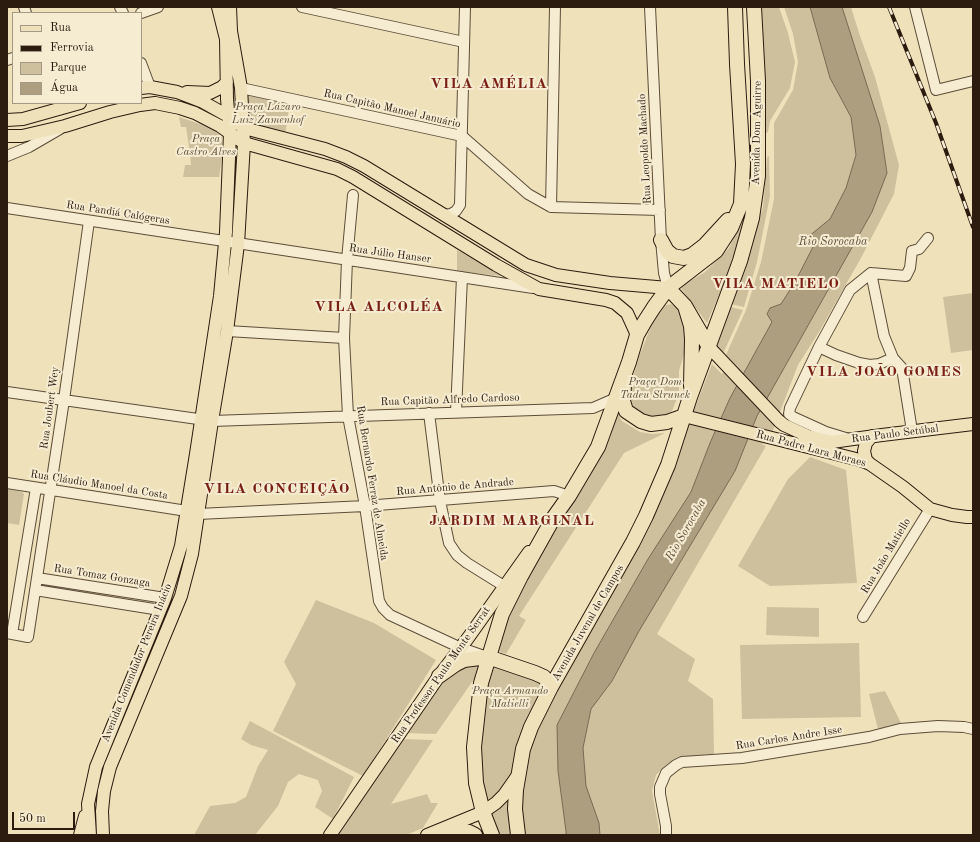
<!DOCTYPE html>
<meta charset="utf-8">
<style>
body{margin:0}
#map{position:relative;width:980px;height:842px;overflow:hidden;background:#efe2ba;font-family:"Old Standard TT",serif}
canvas{display:block}
.frame{position:absolute;inset:0;border:8px solid #2c1b0f;pointer-events:none}
.legend{position:absolute;left:12px;top:12px;width:130px;height:92px;box-sizing:border-box;background:#f5ecd2;border:1px solid #a59884;margin:0;padding:5px 7px;list-style:none;font-size:12px;color:#2c1b0f}
.legend li{display:flex;align-items:center;gap:8px;height:20px}
.legend b{width:20px;border:1px solid #a59884}
.scale{position:absolute;left:12px;top:812px;width:63px;height:18px;box-sizing:border-box;border:2px solid #2c1b0f;border-top:0;padding-left:5px;font-size:12px;line-height:14px;white-space:nowrap;color:#2c1b0f;-webkit-text-stroke:3px #f5ecd2;paint-order:stroke}
</style>
<div id="map">
<canvas width="980" height="842"></canvas>
<div class="frame"></div>
<ul class="legend">
<li><b style="height:5px;background:#efe2ba"></b>Rua</li>
<li><b style="height:5px;background:#2c1b0f"></b>Ferrovia</li>
<li><b style="height:11px;background:#cec09d"></b>Parque</li>
<li><b style="height:11px;background:#ad9e80"></b>Água</li>
</ul>
<div class="scale">50 m</div>
</div>
<script>
const ctx = document.querySelector('canvas').getContext('2d');
ctx.lineJoin = 'round';
function fillPath(path, color) { ctx.fillStyle = color; ctx.fill(path, 'evenodd'); }
const toPath = rows => new Path2D(rows.map(r => 'M' + r).join(''));
function stroke(path, color, width, dash) { ctx.strokeStyle = color; ctx.lineWidth = width; ctx.lineCap = dash ? 'butt' : 'round'; ctx.setLineDash(dash || []); ctx.stroke(path); }
function write(font, color, halo, rows, align = 'center') {
  ctx.font = font + ' "Old Standard TT",serif'; ctx.lineWidth = 4; ctx.setLineDash([]); ctx.textBaseline = 'middle'; ctx.strokeStyle = halo; ctx.fillStyle = color; for (const [text, x, y, turn = 0] of rows) {
    ctx.save(); ctx.translate(x, y); ctx.rotate((+turn || 0) * Math.PI / 180); ctx.textAlign = isNaN(turn) ? turn : align; if (halo) ctx.strokeText(text, 0, 0); ctx.fillText(text, 0, 0); ctx.restore();
  }
}
fillPath(toPath([
 [762,7,779,7,788,33,795,62,790,88,770,121,768,132,766,133,763,108],
 [784,7,851,7,860,36,875,77,899,165,894,194,861,258,819,332,798,365,768,443,761,444,766,446,657,634,695,659,688,681,713,699,714,754,680,757,667,764,656,775,652,791,660,835,523,835,519,809,523,778,533,738,544,713,619,581,651,520,712,364,722,374,730,360,725,357,746,310,761,262,774,199,774,123,793,90,798,62,793,34],
 [247,94,290,101,285,135,248,124],
 [179,117,203,125,216,132,222,137,222,158,219,177,183,177,185,165,191,165,190,153,186,127,181,127],
 [749,142,753,145,753,189,736,254,707,323,680,287,705,272,729,248,742,219],
 [769,156,770,196,757,262,744,307,731,304,763,208,767,157],
 [457,250,502,276,457,271],
 [973,293,973,350,951,353,943,297],
 [671,304,681,311,689,337,679,371,679,394,672,411,663,417,650,419,633,409,629,399,630,387,639,357,655,316,663,306],
 [730,307,743,310,722,356,716,347],
 [617,412,622,421,640,432,652,434,665,433,624,453,519,616,526,620,506,654,500,652,497,649,502,624,561,516,604,450,610,438],
 [810,457,846,470,857,583,770,586,738,566,788,479],
 [7,489,22,492,24,494,19,525,7,523],
 [316,600,374,623,436,660,363,776,273,731,296,684,284,662],
 [767,607,819,608,819,637,766,635],
 [859,643,861,717,742,719,740,645],
 [475,664,478,666,478,670,474,679,436,734,405,733,441,681,466,665],
 [495,666,542,682,543,689,541,696,528,715,522,733,513,772,503,789,488,803,483,787,481,734,487,683,492,667],
 [885,691,901,723,878,729,869,694],
 [250,721,354,777,333,819,315,807,322,791,318,780,299,774,288,782,278,806,255,835,194,835,210,806,235,803,246,797,258,766,268,750,251,745,241,739],
 [401,739,433,740,391,804,427,794,431,803,438,803,423,828,406,835,338,835],
 [509,797,513,835,497,835,491,815]
]), '#cec09d');
const water = toPath([
 [810,7,842,7,880,126,887,173,872,212,757,416,735,471,639,631,612,681,591,709,583,748,586,786,599,823,600,835,566,835,566,831,558,771,557,725,594,653,648,559,691,492,710,443,730,398,772,322,767,314,770,308,781,304,795,282,814,245,806,243,808,237,830,219,846,188,856,155,851,117,830,78,810,7]
]);
fillPath(water, '#ad9e80');
stroke(water, '#796a53', 1);
const minor = toPath([
 [24,7,26,13],
 [120,7,123,13],
 [302,7,464,42],
 [650,7,661,240,664,273,668,288],
 [915,7,936,90,973,81],
 [141,13,158,7],
 [7,60,13,58],
 [141,63,150,87],
 [241,88,462,136,528,194,551,207,660,210],
 [7,156,29,147,60,129],
 [353,195,347,260,344,338,348,416,365,506,379,601,383,608,390,615,461,648,484,656],
 [551,207,555,7],
 [7,208,533,288],
 [444,215,451,214,456,211,460,205,465,7],
 [871,273,884,336,893,358,902,368,912,431],
 [871,273,906,276,910,268,912,251,919,249,928,238],
 [227,331,344,338],
 [819,347,836,355,859,363,870,365,879,364,893,358],
 [7,392,212,421,593,408,616,398],
 [456,412,462,277],
 [429,413,440,501,449,543,457,555,467,563,504,586],
 [849,439,826,432,793,417,789,414,790,408,819,347,850,290,871,273],
 [7,483,187,511],
 [198,514,365,506,554,491,569,496],
 [37,578,165,598],
 [35,590,160,610],
 [863,617,930,509],
 [7,633,28,637,64,400,89,221],
 [12,634,36,488],
 [666,835,666,826,660,794,660,787,666,773,676,765,682,762,742,758,869,737,900,729,938,726,964,727,973,729]
]);
const major = toPath([
 [141,88,150,87,177,92,203,102,228,116,244,128,325,149,346,157,364,166,526,265,556,275,610,283,668,288],
 [187,92,210,93,222,87,227,82],
 [7,120,23,119,80,103],
 [7,136,22,136,65,126,110,112,140,105,155,103,180,108,195,113,220,126,244,143,337,169,353,177,496,265,539,289,606,300,615,303,627,313,637,335],
 [709,347,779,421,784,425,808,436,832,442,882,435,973,424],
 [684,416,860,460,870,464,903,487,930,509,952,515,967,517,973,517],
 [870,464,866,460,864,451,866,443,872,436],
 [80,835,85,816],
 [90,835,88,804,96,767,165,598,181,546,196,454,220,296,226,232,230,133,227,99,226,39,218,7],
 [103,835,102,811,104,791,110,767,181,596,192,554,212,421,227,331,238,244,244,143,241,88,231,31,230,7],
 [330,835,439,676,468,638,529,552],
 [427,835,483,812,496,803,504,795,518,775]
]);
const highway = toPath([
 [661,240,667,251,673,256,684,258,692,255,705,245,728,220],
 [668,288,685,306,709,347],
 [685,306,691,326,692,339,691,386],
 [624,385,623,401,626,411,641,421,651,424,667,422,684,416],
 [439,676,456,664,464,660,488,657,535,673,544,677,551,687],
 [438,835,457,831,469,832,475,835],
 [492,835,483,812,476,783,474,747,481,683,502,614,521,576,554,517,569,496,598,447,629,362,637,335,645,321,654,307,668,288,716,251,731,228,741,204,743,164,737,64,735,7],
 [518,835,515,809,516,790,523,749,531,727,551,687,633,542,646,516,668,465,690,397,740,261,752,218,758,176,758,81,754,7]
]);
stroke(minor, '#5d4d3a', 12);
stroke(major, '#2c1b0f', 14);
stroke(highway, '#2c1b0f', 16);
stroke(minor, '#f5ecd2', 10);
stroke(major, '#efe2ba', 12);
stroke(highway, '#efe2ba', 14);
const rail = toPath([
 [889,7,936,123,973,227]
]);
stroke(rail, '#2c1b0f', 4);
stroke(rail, '#f5ecd2', 2.5, [8]);
write('italic 11px', '#5d4d3a', '#f5ecd2', [
 ["Praça Lázaro",268,107],
 ["Luiz Zamenhof",268,120],
 ["Praça",206,139],
 ["Castro Alves",206,152],
 ["Praça Dom",655,382],
 ["Tadeu Strunck",655,395],
 ["Praça Armando",510,691],
 ["Matielli",510,704]
]);
write('11px', '#2c1b0f', '#f5ecd2', [
 ["Rua Capitão Manoel Januário",392,109,13],
 ["Avenida Dom Aguirre",757,133,-89],
 ["Rua Leopoldo Machado",645,149,-93],
 ["Rua Pandiá Calógeras",118,213,9],
 ["Rua Júlio Hanser",390,254,8],
 ["Rua Capitão Alfredo Cardoso",450,400,-2],
 ["Rua Joubert Wey",50,408,-82],
 ["Rua Paulo Setúbal",895,434,-7],
 ["Rua Padre Lara Moraes",811,449,15],
 ["Rua Bernardo Ferraz de Almeida",372,483,81],
 ["Rua Cláudio Manoel da Costa",99,485,9],
 ["Rua Antônio de Andrade",455,487,-5],
 ["Rua João Matiello",886,556,-59],
 ["Rua Tomaz Gonzaga",102,576,9],
 ["Avenida Juvenal de Campos",588,623,-60],
 ["Avenida Comendador Pereira Inácio",137,663,-68],
 ["Rua Professor Paulo Monte Serrat",441,675,-55],
 ["Rua Carlos Andre Isse",789,738,-9]
]);
write('italic 12px', '#604f3c', '#f5ecd2', [
 ["Rio Sorocaba",833,242],
 ["Rio Sorocaba",686,530,-60]
]);
ctx.letterSpacing = '1px';
write('bold 15px', '#7a1f14', '#f5ecd2', [
 ["VILA AMÉLIA",489,84],
 ["VILA MATIELO",776,284],
 ["VILA ALCOLÉA",379,307],
 ["VILA JOÃO GOMES",884,372],
 ["VILA CONCEIÇÃO",277,489],
 ["JARDIM MARGINAL",512,521]
]);
ctx.letterSpacing = '0px';
</script>
